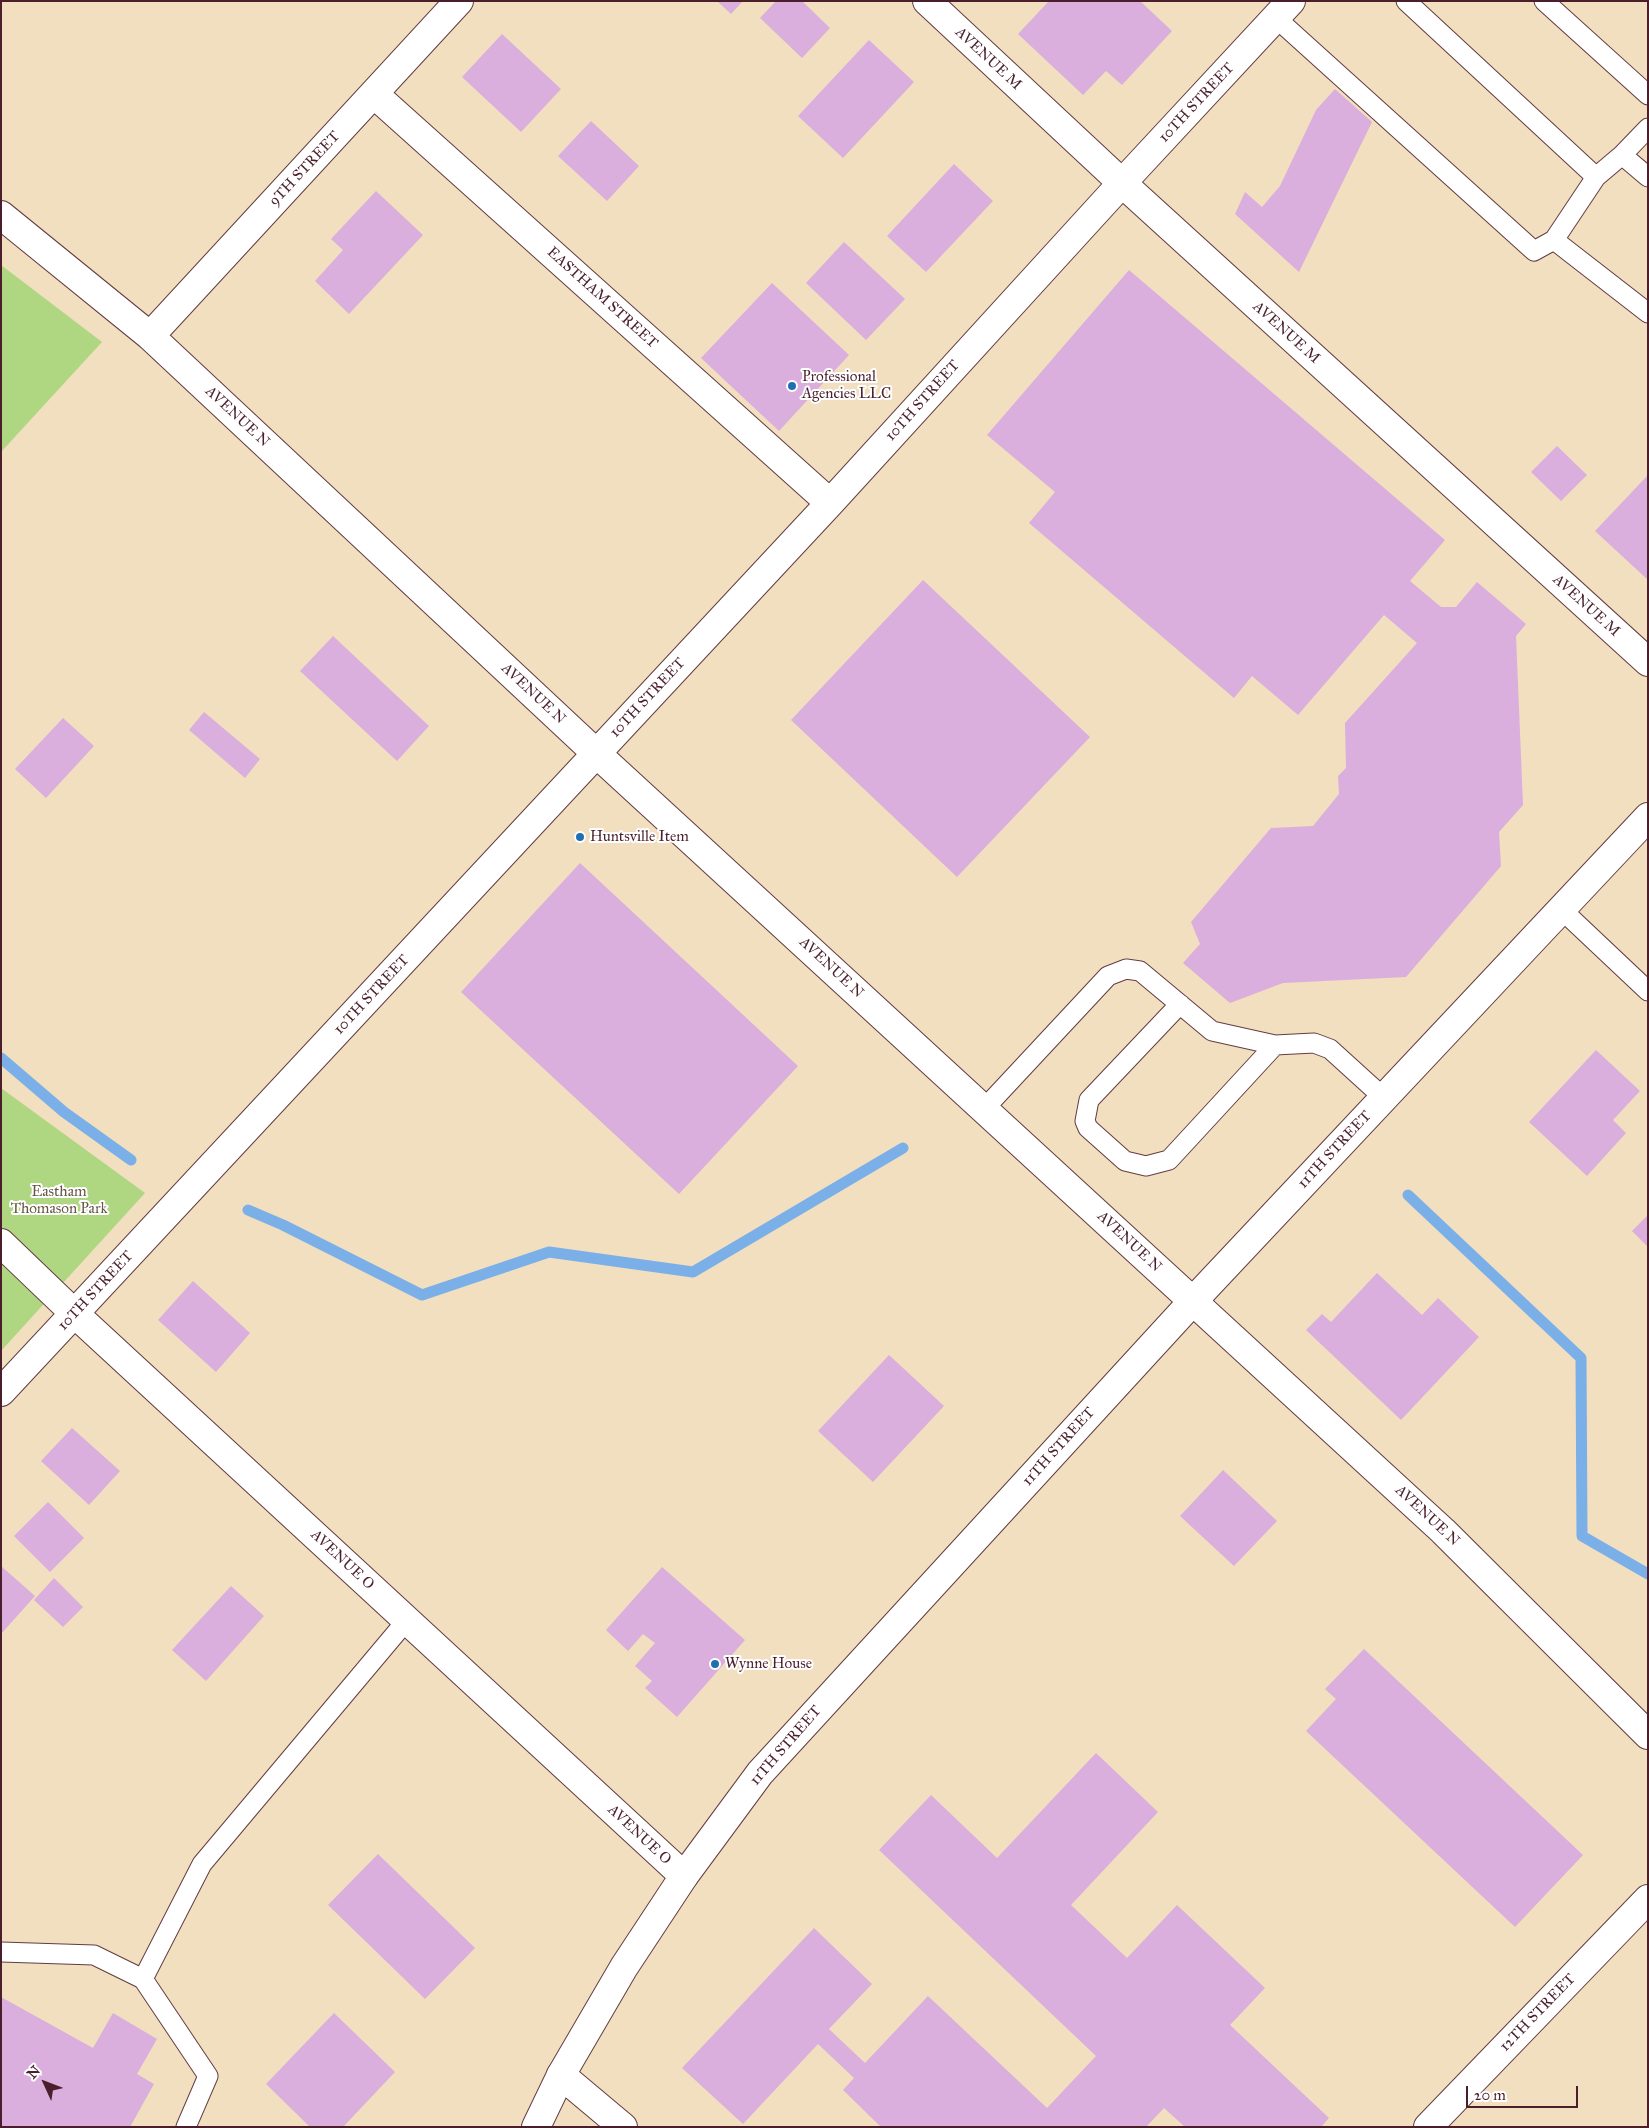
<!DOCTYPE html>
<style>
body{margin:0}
#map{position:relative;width:1649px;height:2128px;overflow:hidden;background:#f1dfc0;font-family:"IM FELL Great Primer",serif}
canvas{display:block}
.frame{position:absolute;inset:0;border:2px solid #4a1f2b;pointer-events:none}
.north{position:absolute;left:20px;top:2058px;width:50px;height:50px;-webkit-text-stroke:4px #fff;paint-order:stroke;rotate:313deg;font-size:14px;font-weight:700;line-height:20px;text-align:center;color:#4a1f2b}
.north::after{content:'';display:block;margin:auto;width:18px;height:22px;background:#4a1f2b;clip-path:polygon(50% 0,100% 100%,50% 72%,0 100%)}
.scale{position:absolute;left:1466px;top:2086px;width:112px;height:22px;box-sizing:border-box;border:2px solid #4a1f2b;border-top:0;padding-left:6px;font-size:15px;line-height:18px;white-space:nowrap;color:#4a1f2b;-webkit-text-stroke:4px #fff;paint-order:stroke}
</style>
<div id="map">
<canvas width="1649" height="2128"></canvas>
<div class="frame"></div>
<div class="north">N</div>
<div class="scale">20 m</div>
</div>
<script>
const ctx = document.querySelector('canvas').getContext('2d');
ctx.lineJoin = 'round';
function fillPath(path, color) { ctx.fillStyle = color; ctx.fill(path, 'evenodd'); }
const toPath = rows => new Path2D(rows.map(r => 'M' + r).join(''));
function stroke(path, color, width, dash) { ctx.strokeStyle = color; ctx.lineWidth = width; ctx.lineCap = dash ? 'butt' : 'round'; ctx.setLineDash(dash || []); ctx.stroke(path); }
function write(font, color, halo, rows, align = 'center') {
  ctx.font = font + ' "IM FELL Great Primer",serif'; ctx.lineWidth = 4; ctx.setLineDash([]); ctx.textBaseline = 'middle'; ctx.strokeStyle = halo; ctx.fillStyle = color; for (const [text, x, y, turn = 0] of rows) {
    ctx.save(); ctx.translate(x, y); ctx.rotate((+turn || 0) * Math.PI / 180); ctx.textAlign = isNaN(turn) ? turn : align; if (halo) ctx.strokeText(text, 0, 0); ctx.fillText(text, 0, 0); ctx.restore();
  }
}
fillPath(toPath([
 [1,265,102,342,1,452],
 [1,1088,145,1193,1,1351]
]), '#afd781');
stroke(toPath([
 [1,1058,64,1112,131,1160],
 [1408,1195,1581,1358,1582,1536,1648,1574],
 [248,1210,283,1225,422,1295,549,1252,693,1272,903,1148]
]), '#7bafe8', 11);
fillPath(toPath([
 [717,1,743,1,731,14],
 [776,1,802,1,830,28,802,58,760,18],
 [1049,1,1140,1,1172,31,1122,85,1106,71,1083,95,1018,34],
 [502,34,561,89,521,132,462,77],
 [869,40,914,82,843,158,798,116],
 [1335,89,1372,122,1299,272,1235,214,1245,192,1262,207,1280,186,1316,110],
 [591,121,639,166,607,201,558,156],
 [954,164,993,201,926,272,887,236],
 [376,191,423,235,349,314,315,281,343,250,331,239],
 [844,242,905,299,866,340,806,283],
 [1129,270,1445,540,1410,581,1441,607,1456,607,1477,582,1526,624,1516,636,1523,805,1499,832,1501,866,1406,977,1283,983,1230,1003,1183,963,1200,944,1191,922,1271,828,1313,826,1339,794,1338,776,1346,768,1345,723,1417,643,1384,615,1298,715,1252,676,1234,698,1029,523,1055,492,987,435],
 [772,283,849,355,779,431,701,358],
 [1557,446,1587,475,1561,501,1531,472],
 [1648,475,1648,580,1595,531],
 [923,580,1090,737,957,877,791,720],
 [333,636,429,726,397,761,300,671],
 [204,712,260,759,245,778,189,730],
 [63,718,94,746,46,798,15,769],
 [580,863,798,1066,679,1194,461,992],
 [1596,1050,1640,1091,1613,1120,1626,1133,1587,1176,1529,1122],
 [1648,1215,1648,1247,1632,1231],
 [1377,1273,1422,1315,1438,1298,1479,1337,1401,1420,1306,1330,1322,1314,1331,1322],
 [193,1281,250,1333,216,1372,158,1320],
 [889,1355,944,1406,873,1482,818,1431],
 [72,1428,120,1471,89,1505,41,1461],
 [1223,1470,1277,1521,1234,1566,1180,1516],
 [48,1502,84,1538,50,1572,14,1536],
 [1,1566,35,1596,1,1634],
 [662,1567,745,1640,677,1717,645,1688,652,1681,635,1666,655,1643,643,1634,628,1651,606,1630],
 [54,1578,83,1607,63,1627,34,1600],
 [231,1586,264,1616,206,1681,172,1650],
 [1364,1649,1583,1855,1515,1927,1306,1731,1336,1699,1325,1689],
 [1096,1753,1158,1812,1071,1905,1127,1958,1177,1905,1265,1988,1230,2025,1329,2118,1321,2127,1185,2127,1164,2108,1146,2127,881,2127,843,2090,854,2078,818,2044,743,2124,682,2068,814,1928,872,1984,829,2029,865,2063,928,1996,1047,2108,1096,2056,879,1850,931,1795,997,1858],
 [378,1854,475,1948,425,1999,328,1905],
 [1,1997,93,2048,113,2013,157,2039,137,2074,154,2084,130,2127,1,2127],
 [334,2013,395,2072,343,2127,310,2127,266,2084]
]), '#daaedd');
const service = toPath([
 [1406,1,1596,177],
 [1544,1,1648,95],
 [1276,18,1534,251,1554,240],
 [1622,155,1648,128],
 [1648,177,1622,155,1596,177,1554,240,1648,313],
 [1561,909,1648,991],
 [1180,1004,1089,1100,1085,1121,1088,1128,1125,1161,1146,1166,1169,1160,1275,1045],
 [984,1109,1108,976,1126,969,1140,971,1212,1031,1275,1045,1314,1043,1330,1049,1384,1098],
 [1,1952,94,1955,143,1979,208,2076,186,2127],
 [143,1979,202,1864,407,1620]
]);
const minor = toPath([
 [374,94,830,503],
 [1,215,150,336,597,754,1443,1531,1648,1735],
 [150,336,459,1],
 [1,1243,75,1314,684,1876],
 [1,1392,830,503,1122,183,1291,1],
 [1428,2127,1648,1899]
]);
const tertiary = toPath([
 [561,2075,623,2127]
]);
const secondary = toPath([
 [927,1,1122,183,1648,662]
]);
const primary = toPath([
 [536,2127,561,2075,624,1967,684,1876,760,1773,1193,1301,1648,817]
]);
stroke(service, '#633c41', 21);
stroke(minor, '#633c41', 30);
stroke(tertiary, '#633c41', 30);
stroke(secondary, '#633c41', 30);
stroke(primary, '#633c41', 30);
stroke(service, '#fff', 19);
stroke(minor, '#fff', 28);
stroke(tertiary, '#fff', 28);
stroke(secondary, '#fff', 28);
stroke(primary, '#fff', 28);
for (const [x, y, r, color] of [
 [792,386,5,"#1f6fb2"],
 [580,837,5,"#1f6fb2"],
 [715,1664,5,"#1f6fb2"]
]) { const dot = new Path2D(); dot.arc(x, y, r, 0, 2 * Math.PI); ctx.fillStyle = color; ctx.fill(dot); stroke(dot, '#fff', 2); }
write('15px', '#4a1f2b', '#fff', [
 ["AVENUE M",988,59,43],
 ["10TH STREET",1197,103,-47],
 ["9TH STREET",305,169,-47],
 ["EASTHAM STREET",602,298,42],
 ["AVENUE M",1286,333,42],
 ["10TH STREET",923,401,-48],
 ["AVENUE N",237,417,43],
 ["AVENUE M",1586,606,42],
 ["AVENUE N",533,694,43],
 ["10TH STREET",648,698,-47],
 ["AVENUE N",831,968,43],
 ["10TH STREET",372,995,-47],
 ["11TH STREET",1335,1150,-47],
 ["AVENUE N",1129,1242,43],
 ["10TH STREET",96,1291,-47],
 ["11TH STREET",1059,1447,-48],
 ["AVENUE N",1427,1516,43],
 ["AVENUE O",342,1560,43],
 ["11TH STREET",786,1746,-49],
 ["AVENUE O",639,1835,43],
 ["12TH STREET",1538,2013,-46]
]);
write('15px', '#4a1f2b', '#fff', [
 ["Professional",802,377],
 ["Agencies LLC",802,394],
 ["Huntsville Item",590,837],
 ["Wynne House",725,1664]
], 'left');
write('15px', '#685645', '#fff', [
 ["Eastham",59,1192],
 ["Thomason Park",59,1209]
]);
</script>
